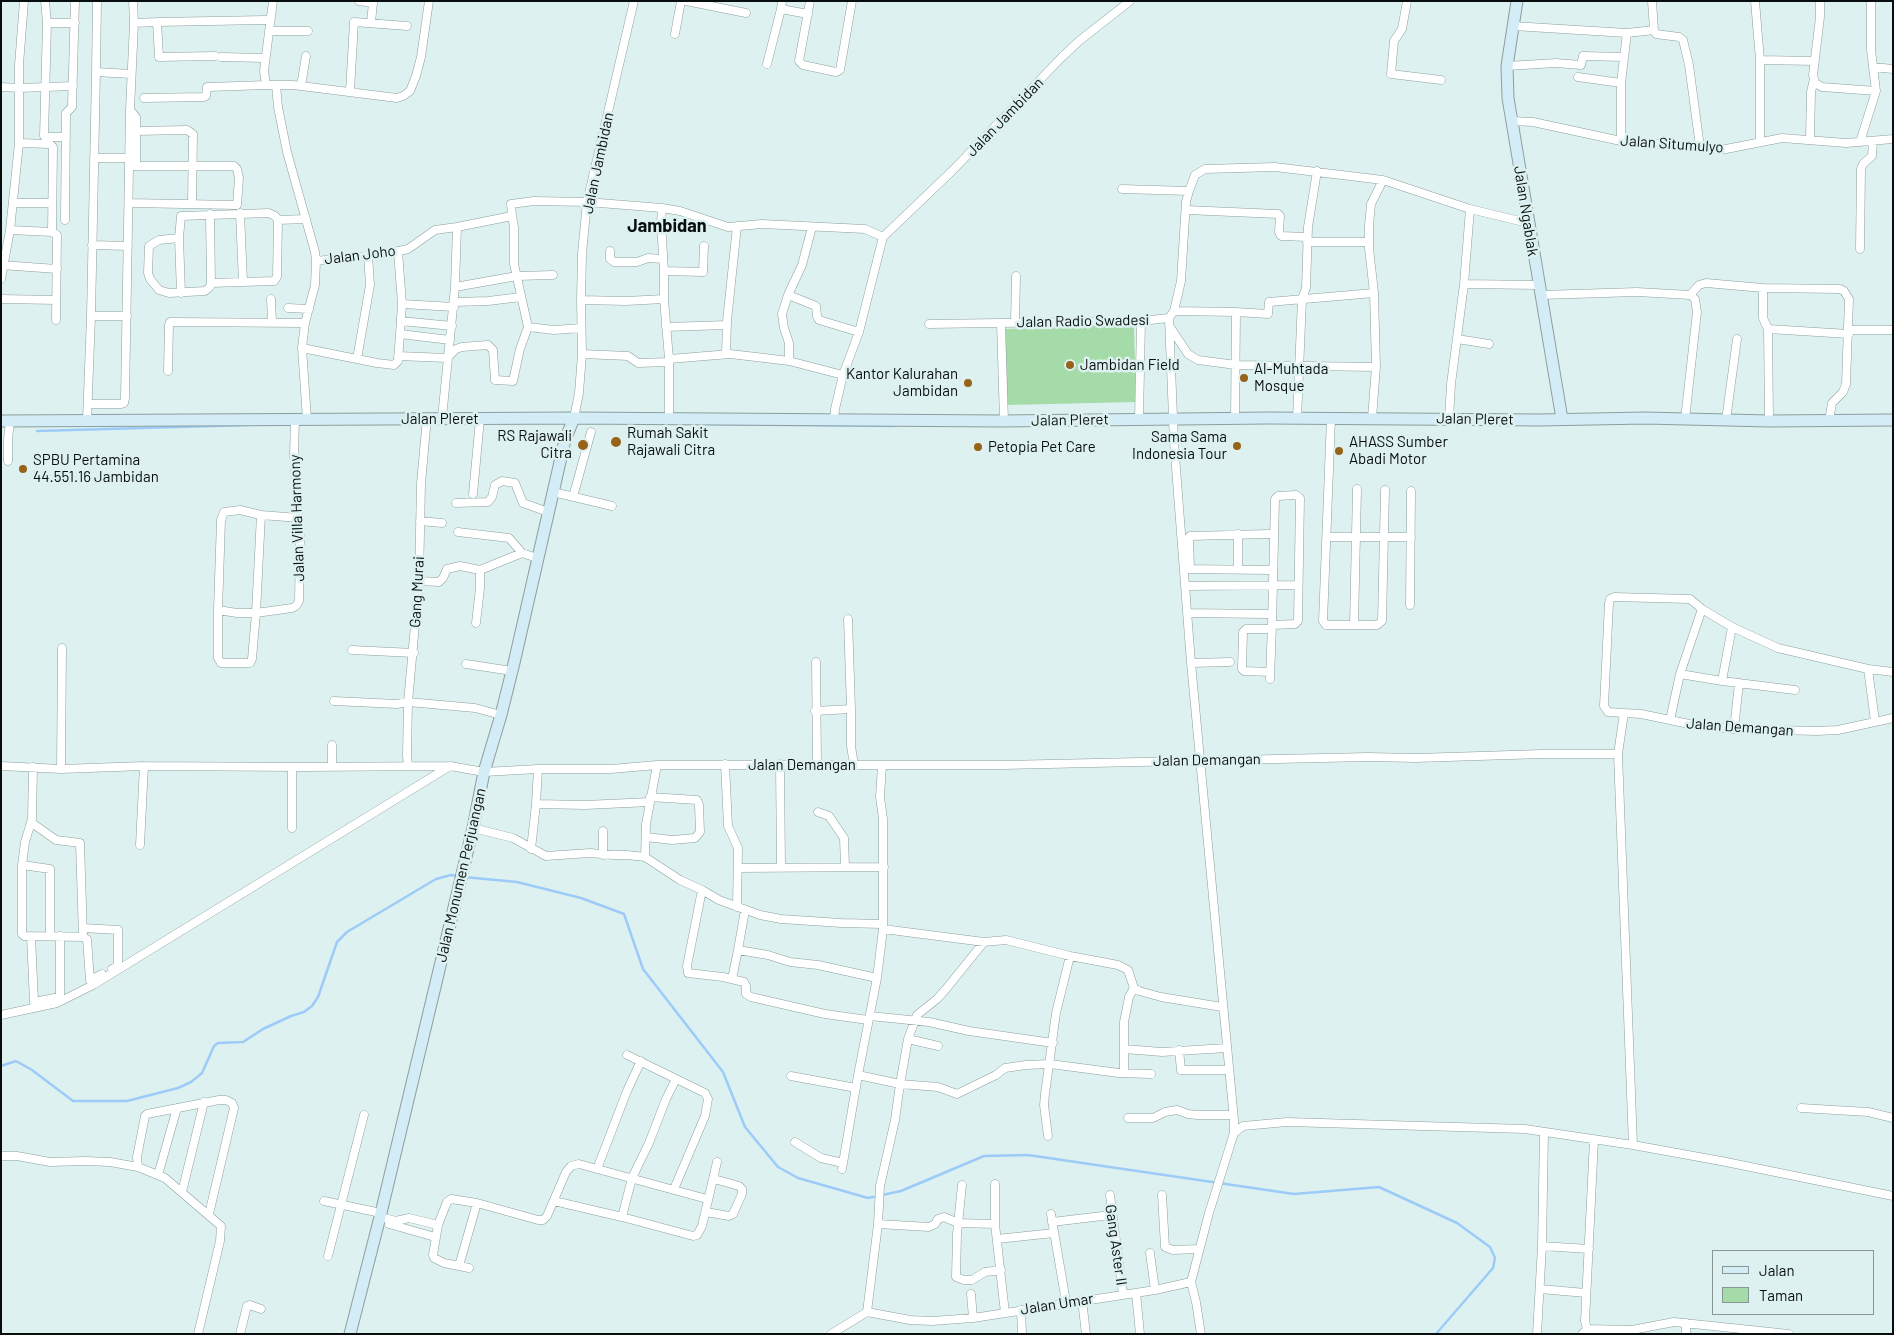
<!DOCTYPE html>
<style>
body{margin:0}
#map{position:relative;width:1894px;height:1335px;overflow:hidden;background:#def1f1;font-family:Barlow,sans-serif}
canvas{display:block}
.frame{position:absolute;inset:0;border:2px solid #080e0e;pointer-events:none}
.legend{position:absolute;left:1712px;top:1250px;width:162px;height:65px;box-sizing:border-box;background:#def1f1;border:1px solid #889696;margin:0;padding:6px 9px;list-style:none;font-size:15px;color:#080e0e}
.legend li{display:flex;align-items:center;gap:10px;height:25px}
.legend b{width:25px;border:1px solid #889696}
</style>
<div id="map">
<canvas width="1894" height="1335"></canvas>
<div class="frame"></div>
<ul class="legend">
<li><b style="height:6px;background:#d4ecf5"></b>Jalan</li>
<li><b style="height:14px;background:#a4dba9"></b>Taman</li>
</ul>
</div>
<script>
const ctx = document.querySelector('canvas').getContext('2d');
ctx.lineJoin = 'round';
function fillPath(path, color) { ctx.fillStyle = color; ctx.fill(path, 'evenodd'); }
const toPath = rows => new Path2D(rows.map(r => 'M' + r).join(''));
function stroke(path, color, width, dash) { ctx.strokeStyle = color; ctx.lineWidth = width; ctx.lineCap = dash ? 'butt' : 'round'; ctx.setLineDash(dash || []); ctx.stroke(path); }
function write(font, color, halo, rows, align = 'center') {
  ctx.font = font + ' Barlow,sans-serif'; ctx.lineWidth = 5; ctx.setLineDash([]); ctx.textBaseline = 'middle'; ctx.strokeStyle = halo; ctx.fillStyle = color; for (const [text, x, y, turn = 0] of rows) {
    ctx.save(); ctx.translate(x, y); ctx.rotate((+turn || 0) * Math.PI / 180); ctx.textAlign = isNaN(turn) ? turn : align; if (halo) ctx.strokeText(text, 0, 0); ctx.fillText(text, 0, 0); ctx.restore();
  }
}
fillPath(toPath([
 [1134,325,1136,402,1007,405,1005,329]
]), '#a4dba9');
stroke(toPath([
 [700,424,894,426],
 [37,431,248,425],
 [464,877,517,882,581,898,624,914,643,969,723,1072,745,1127,778,1167,798,1178,868,1198,901,1191,984,1156,1028,1155,1294,1194,1379,1187,1457,1223,1490,1247,1495,1258,1493,1268,1436,1334],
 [1,1066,16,1061,32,1070,73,1101,127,1101,178,1088,191,1082,202,1073,214,1046,218,1043,243,1042,263,1029,291,1016,304,1012,312,1006,318,997,337,942,347,932,436,879,451,875,458,876]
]), '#9dcbf8', 2.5);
const street = toPath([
 [45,1,47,23,44,136,46,137,66,137],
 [133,1,134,23,130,110,136,117,136,166],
 [273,1,264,71,266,85,293,85,397,98,403,96,410,91,416,76,421,57,429,1],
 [359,1,373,3,373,1],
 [686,1,746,13],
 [782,1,781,9,808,14],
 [810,1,799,61,803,65,836,72,840,70,852,1],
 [1407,1,1402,29,1394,41,1391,74,1441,80],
 [1652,1,1654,30],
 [1755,1,1760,60,1760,142],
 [1820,1,1820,17,1813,75,1815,83,1822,87,1876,91],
 [371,22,373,3],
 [47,23,75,23],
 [134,23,157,22],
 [1513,26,1627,33,1654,30,1656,34,1679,37,1683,40,1689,65,1700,147],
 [270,31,308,31],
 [675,34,681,1],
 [215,56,159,57,157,22,265,20],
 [221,57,265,58],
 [1760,60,1815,61],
 [767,64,781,9],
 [1507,66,1556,63,1581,65,1583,56,1624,57],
 [1873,67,1893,69],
 [96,72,97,1],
 [1578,77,1621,83],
 [276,85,278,107,287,152,315,252,316,261,315,285,305,323,302,348,307,419],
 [301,86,306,56],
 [1,87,19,88,73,86],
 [350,91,354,22,407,26],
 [144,98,204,97,206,96,207,87,209,87,266,85],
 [1511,121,1533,122,1621,141,1726,149,1782,138,1846,143,1893,139],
 [136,131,187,130,193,134,192,204],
 [1810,139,1811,92,1814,79],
 [1621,141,1621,83,1627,33],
 [1860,142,1876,91,1871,50,1871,1],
 [19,143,19,65,24,1],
 [94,158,130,158],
 [1122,189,1189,191],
 [13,203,51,203],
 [129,203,237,205,239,178,237,169,234,166,129,166],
 [662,208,680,211,728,227,762,224,865,229,883,237],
 [1186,210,1278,214,1280,216,1279,232,1281,236,1307,237],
 [240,213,243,282],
 [65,220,66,113,72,107,75,1],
 [10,230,52,232,57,235,56,320],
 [883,237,952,171,1061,58,1079,41,1130,1],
 [179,238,159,240,149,246,148,273,150,279,159,290,169,293,205,291,210,287,211,283,210,214],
 [1307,242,1369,242],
 [92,245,128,246],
 [1860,249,1861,169,1863,164,1872,156,1873,141],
 [398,251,402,304,400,334,450,340],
 [610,251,610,259,614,262,637,262,648,258,663,259],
 [316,261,386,254,408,249,435,230,457,227],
 [1,265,57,269],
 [664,271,703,272,704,246],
 [1,279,10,230,19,143,50,144,53,147,52,232],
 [211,283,274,281,277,277,278,220],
 [1464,284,1538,285],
 [455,287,517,276,553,275],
 [1763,288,1763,318,1768,329,1769,421],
 [181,293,179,238,181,216,269,213,275,216,278,220,306,219],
 [788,295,816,306,817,316,819,320,859,332],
 [1541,295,1637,292,1690,295,1695,299,1697,312,1685,419],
 [1690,295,1699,285,1706,283,1763,288,1840,289,1844,291,1849,299,1846,384,1843,392,1832,403,1829,421],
 [1,299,56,300],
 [271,299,272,322],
 [581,300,626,301,664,299],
 [454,302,488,301,521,297],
 [402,304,454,307],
 [288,308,309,309],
 [1174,311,1236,312],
 [91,316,127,316],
 [401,321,452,326],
 [1001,323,1004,421],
 [1015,323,1016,276],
 [929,324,1141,321,1169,318,1174,311,1181,281,1186,202,1189,191,1195,175,1205,169,1275,167,1383,180,1470,209,1528,223],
 [528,327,554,330,581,328],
 [666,327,727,325],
 [1170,327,1188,354,1198,360,1236,365,1376,367],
 [1768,329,1849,334],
 [1849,330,1893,330],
 [1457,339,1489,344],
 [302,348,377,363,394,365,398,361,400,334],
 [582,354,628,356,638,363,669,362],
 [726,354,727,321,737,226],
 [398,356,447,358,456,349,462,347,488,345,493,350,495,380,513,381,520,349,528,327,514,264,514,227,512,216],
 [357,359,370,285,368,255],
 [669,359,730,354,756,357,789,361,843,375],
 [789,361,789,343,784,328,782,314,788,295,802,265,812,227],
 [168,371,169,325,170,322,305,323],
 [88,404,121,404,124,403,125,398,130,110],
 [442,418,455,287,457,227,512,216,511,204,534,201,587,202,662,208,661,223,664,271,664,299,669,359,669,419],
 [574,418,579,393,582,354,581,300,582,254,587,202,634,1],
 [1331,418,1323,621,1326,625,1377,625,1382,621,1385,490],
 [1372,418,1376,367,1374,293,1369,248,1369,225,1371,204,1383,180],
 [1139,419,1141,321],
 [1235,419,1236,312,1268,314,1269,302,1374,293],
 [1297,419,1302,299,1306,288,1308,227,1317,171],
 [1449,419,1451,384,1464,284,1470,209],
 [87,420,91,316,96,72,131,74],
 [834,420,835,409,843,375,859,332,883,237],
 [1726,420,1737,339],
 [8,461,8,439,10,421],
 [553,492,612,506],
 [473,494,480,419],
 [573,497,591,432],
 [456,503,488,502,492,497,495,485,502,481,515,483,523,503,548,512],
 [261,515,256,613,237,613,218,610,218,658,221,663,250,663,252,659,256,613,292,608,296,606,299,601,300,538,294,454,295,419],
 [420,521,442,523],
 [458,532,509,538,522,553],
 [1327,537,1411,537],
 [1186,569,1269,570],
 [1190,569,1189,537,1190,536,1269,534],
 [1238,569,1238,534],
 [419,581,439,582,443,578,447,569,460,566,480,570,522,553,537,558],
 [1185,586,1298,585],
 [1410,605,1411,491],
 [218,610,221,520,224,512,240,510,261,515,299,518],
 [1187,613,1267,614],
 [476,623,480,588,480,570],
 [1354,625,1357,489],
 [352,650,414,653],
 [816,662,817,765],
 [1191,663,1230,662],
 [466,664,512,671],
 [1868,669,1875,721],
 [1270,672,1244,671,1242,669,1243,632,1246,629,1272,629],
 [1680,674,1722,681,1795,690],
 [1270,679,1272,625,1295,624,1298,621,1300,498,1296,495,1278,496,1275,499,1272,625],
 [1722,681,1732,627],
 [334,701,397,704,408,702,475,708,501,715],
 [851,709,851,746,854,765],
 [815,711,851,709,848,619],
 [1624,713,1608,712,1604,706,1609,603,1610,599,1614,597,1690,599,1702,609,1732,627,1778,648,1868,669,1893,672],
 [1670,720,1680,674,1702,609],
 [1734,729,1739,683],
 [332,745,332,767],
 [1618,754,1633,1145],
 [725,764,728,826,738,848,737,907],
 [780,764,781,867],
 [657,765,646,824,645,857,680,880,702,890,719,900,760,915,781,919,841,923,882,924],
 [1,766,61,769,144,766,301,767,450,766,484,772,538,769,611,769,657,765,1003,765,1368,757,1416,758,1542,754,1618,754,1624,713,1641,714,1699,726,1734,729,1817,731,1838,730,1893,718],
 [408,766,407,756,408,702,419,581,421,483,427,418],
 [882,766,880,797,883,819,883,927],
 [292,767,292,828],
 [61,769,62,648],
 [536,804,538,769],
 [818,812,829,816,844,838,845,867],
 [32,823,56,840,80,843,83,937,24,936,22,934,22,865,25,842,32,819,33,767],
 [473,828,513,838,546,856,590,853,614,855,627,855,645,857],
 [646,837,672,840,695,838,700,832,699,805,697,800,650,797],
 [140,845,144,766],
 [531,849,536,804,585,805,650,802],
 [603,855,603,831],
 [22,865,50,869,50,936],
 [738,868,884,867],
 [702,890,687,966,688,973,723,977,744,982,746,986,746,994,751,997,825,1014,868,1020],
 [745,910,738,950,768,955,790,962,818,965,877,978],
 [83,928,118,930,118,966,112,969],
 [31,936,34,1002,60,997,60,936],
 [83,937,87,939,90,980,102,974],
 [984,942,946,989,937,999,917,1015,908,1039,900,1084,938,1087,957,1094,996,1075,1005,1068,1026,1065,1050,1064,1119,1073,1151,1074],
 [732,979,738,950],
 [1134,988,1129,997,1124,1022,1124,1049,1162,1052,1227,1048],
 [1,1015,57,1003,93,985,450,766],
 [870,1016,929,1022,969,1031,1053,1043],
 [908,1039,938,1046],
 [1124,1049,1124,1073],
 [1179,1050,1181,1070,1229,1070],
 [627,1055,705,1093,708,1099,705,1116,674,1189],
 [858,1075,900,1084,895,1120,880,1186,878,1224,867,1312],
 [791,1076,856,1088],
 [1801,1108,1868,1112,1893,1118],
 [1128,1118,1153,1118,1165,1112,1177,1110,1188,1114,1197,1115,1233,1115],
 [1234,1133,1243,1126,1287,1122,1525,1129,1633,1145,1721,1161,1893,1196],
 [1544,1133,1542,1246,1589,1249],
 [1048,1136,1044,1105,1045,1094,1056,1013,1070,956],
 [795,1142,821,1158,843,1163],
 [1,1156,17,1156,50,1162,85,1161,110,1162,138,1167],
 [597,1169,627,1091,641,1061],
 [842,1169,858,1075,877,978,883,929,984,942,1006,940,1070,956,1118,965,1128,970,1134,988,1139,991,1161,997,1222,1007],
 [158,1175,177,1108],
 [995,1184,995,1224,1005,1313],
 [962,1185,957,1234,956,1277,964,1280,972,1280,985,1272,1001,1270],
 [182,1192,204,1102],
 [1110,1195,1123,1294],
 [1162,1195,1165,1247,1173,1250,1199,1249],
 [324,1201,381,1213],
 [554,1201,622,1217,693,1236,697,1235,702,1226,717,1162],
 [706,1212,729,1216,733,1214,742,1194,742,1189,739,1186,714,1179],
 [1051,1214,1066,1302],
 [380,1217,396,1221,409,1218,438,1225],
 [622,1217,632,1178,649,1143,666,1099,676,1079],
 [1052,1222,1111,1215],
 [389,1224,435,1237],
 [878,1224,929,1227,935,1224,938,1219,944,1217,958,1223,995,1224],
 [997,1239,1054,1233],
 [1150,1253,1155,1290],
 [328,1256,364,1115],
 [459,1266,477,1203],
 [469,1268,444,1263,434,1258,433,1255,438,1225,447,1202,451,1199,477,1203,538,1220,543,1220,547,1216,566,1172,571,1166,579,1164,707,1199],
 [1191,1282,1196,1302,1201,1334],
 [1540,1289,1586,1293],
 [1136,1293,1140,1334],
 [971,1294,973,1318],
 [1082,1300,1086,1334],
 [1021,1310,1022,1334],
 [1686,1323,1686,1334],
 [1587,1329,1632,1330,1674,1322,1789,1334],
 [198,1334,220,1241,221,1226,165,1178,138,1167,137,1157,145,1116,147,1114,219,1100,226,1100,232,1103,234,1108,209,1214],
 [240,1334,247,1306,250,1305,261,1309],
 [831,1334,867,1312,910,1320,932,1321,973,1318,1155,1290,1191,1282,1209,1213,1234,1133,1234,1120,1191,663,1174,442,1169,318],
 [1537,1334,1542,1246],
 [1582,1334,1587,1329,1585,1321,1594,1140]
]);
const secondary = toPath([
 [1517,1,1507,66,1508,98,1562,419],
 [1,421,574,418,1002,421,1268,418,1539,420,1645,418,1769,421,1893,420],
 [350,1334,381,1213,473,828,484,772,501,715,514,663,565,440,574,418]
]);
stroke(street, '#8c9e9e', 9);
stroke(secondary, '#8c9e9e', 13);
stroke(street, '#fff', 8);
stroke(secondary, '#d4ecf5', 11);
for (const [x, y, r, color] of [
 [1070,365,5,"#976318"],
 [1244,378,5,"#976318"],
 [968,383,5,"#976318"],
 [616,442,6,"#976318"],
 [583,445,6,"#976318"],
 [1237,446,5,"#976318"],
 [978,447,5,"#976318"],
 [1339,451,5,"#976318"],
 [23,469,5,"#976318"]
]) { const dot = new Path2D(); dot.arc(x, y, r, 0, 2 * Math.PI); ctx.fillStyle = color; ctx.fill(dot); stroke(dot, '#def1f1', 2); }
write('15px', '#080e0e', '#def1f1', [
 ["Jalan Jambidan",1005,117,-46],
 ["Jalan Situmulyo",1672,144,4],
 ["Jalan Jambidan",598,163,-78],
 ["Jalan Ngablak",1526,211,81],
 ["Jalan Joho",360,255,-7],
 ["Jalan Radio Swadesi",1083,321,-1],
 ["Jalan Pleret",440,419],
 ["Jalan Pleret",1475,419,1],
 ["Jalan Pleret",1070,420,-1],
 ["Jalan Villa Harmony",297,518,-92],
 ["Gang Murai",417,592,-87],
 ["Jalan Demangan",1740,727,4],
 ["Jalan Demangan",1207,760,-1],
 ["Jalan Demangan",802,765],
 ["Jalan Monumen Perjuangan",461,875,-77],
 ["Gang Aster II",1116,1245,82],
 ["Jalan Umar",1057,1304,-9]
]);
write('15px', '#080e0e', '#def1f1', [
 ["Jambidan Field",1080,365],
 ["Al-Muhtada",1254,369],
 ["Mosque",1254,386],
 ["Kantor Kalurahan",958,374,"right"],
 ["Jambidan",958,391,"right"],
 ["Rumah Sakit",627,433],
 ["Rajawali Citra",627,450],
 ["RS Rajawali",572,436,"right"],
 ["Citra",572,453,"right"],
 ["Sama Sama",1227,437,"right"],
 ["Indonesia Tour",1227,454,"right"],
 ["AHASS Sumber",1349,442],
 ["Abadi Motor",1349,459],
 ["Petopia Pet Care",988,447],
 ["SPBU Pertamina",33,460],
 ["44.551.16 Jambidan",33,477]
], 'left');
write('bold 18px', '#080e0e', '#def1f1', [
 ["Jambidan",667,226]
]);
</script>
